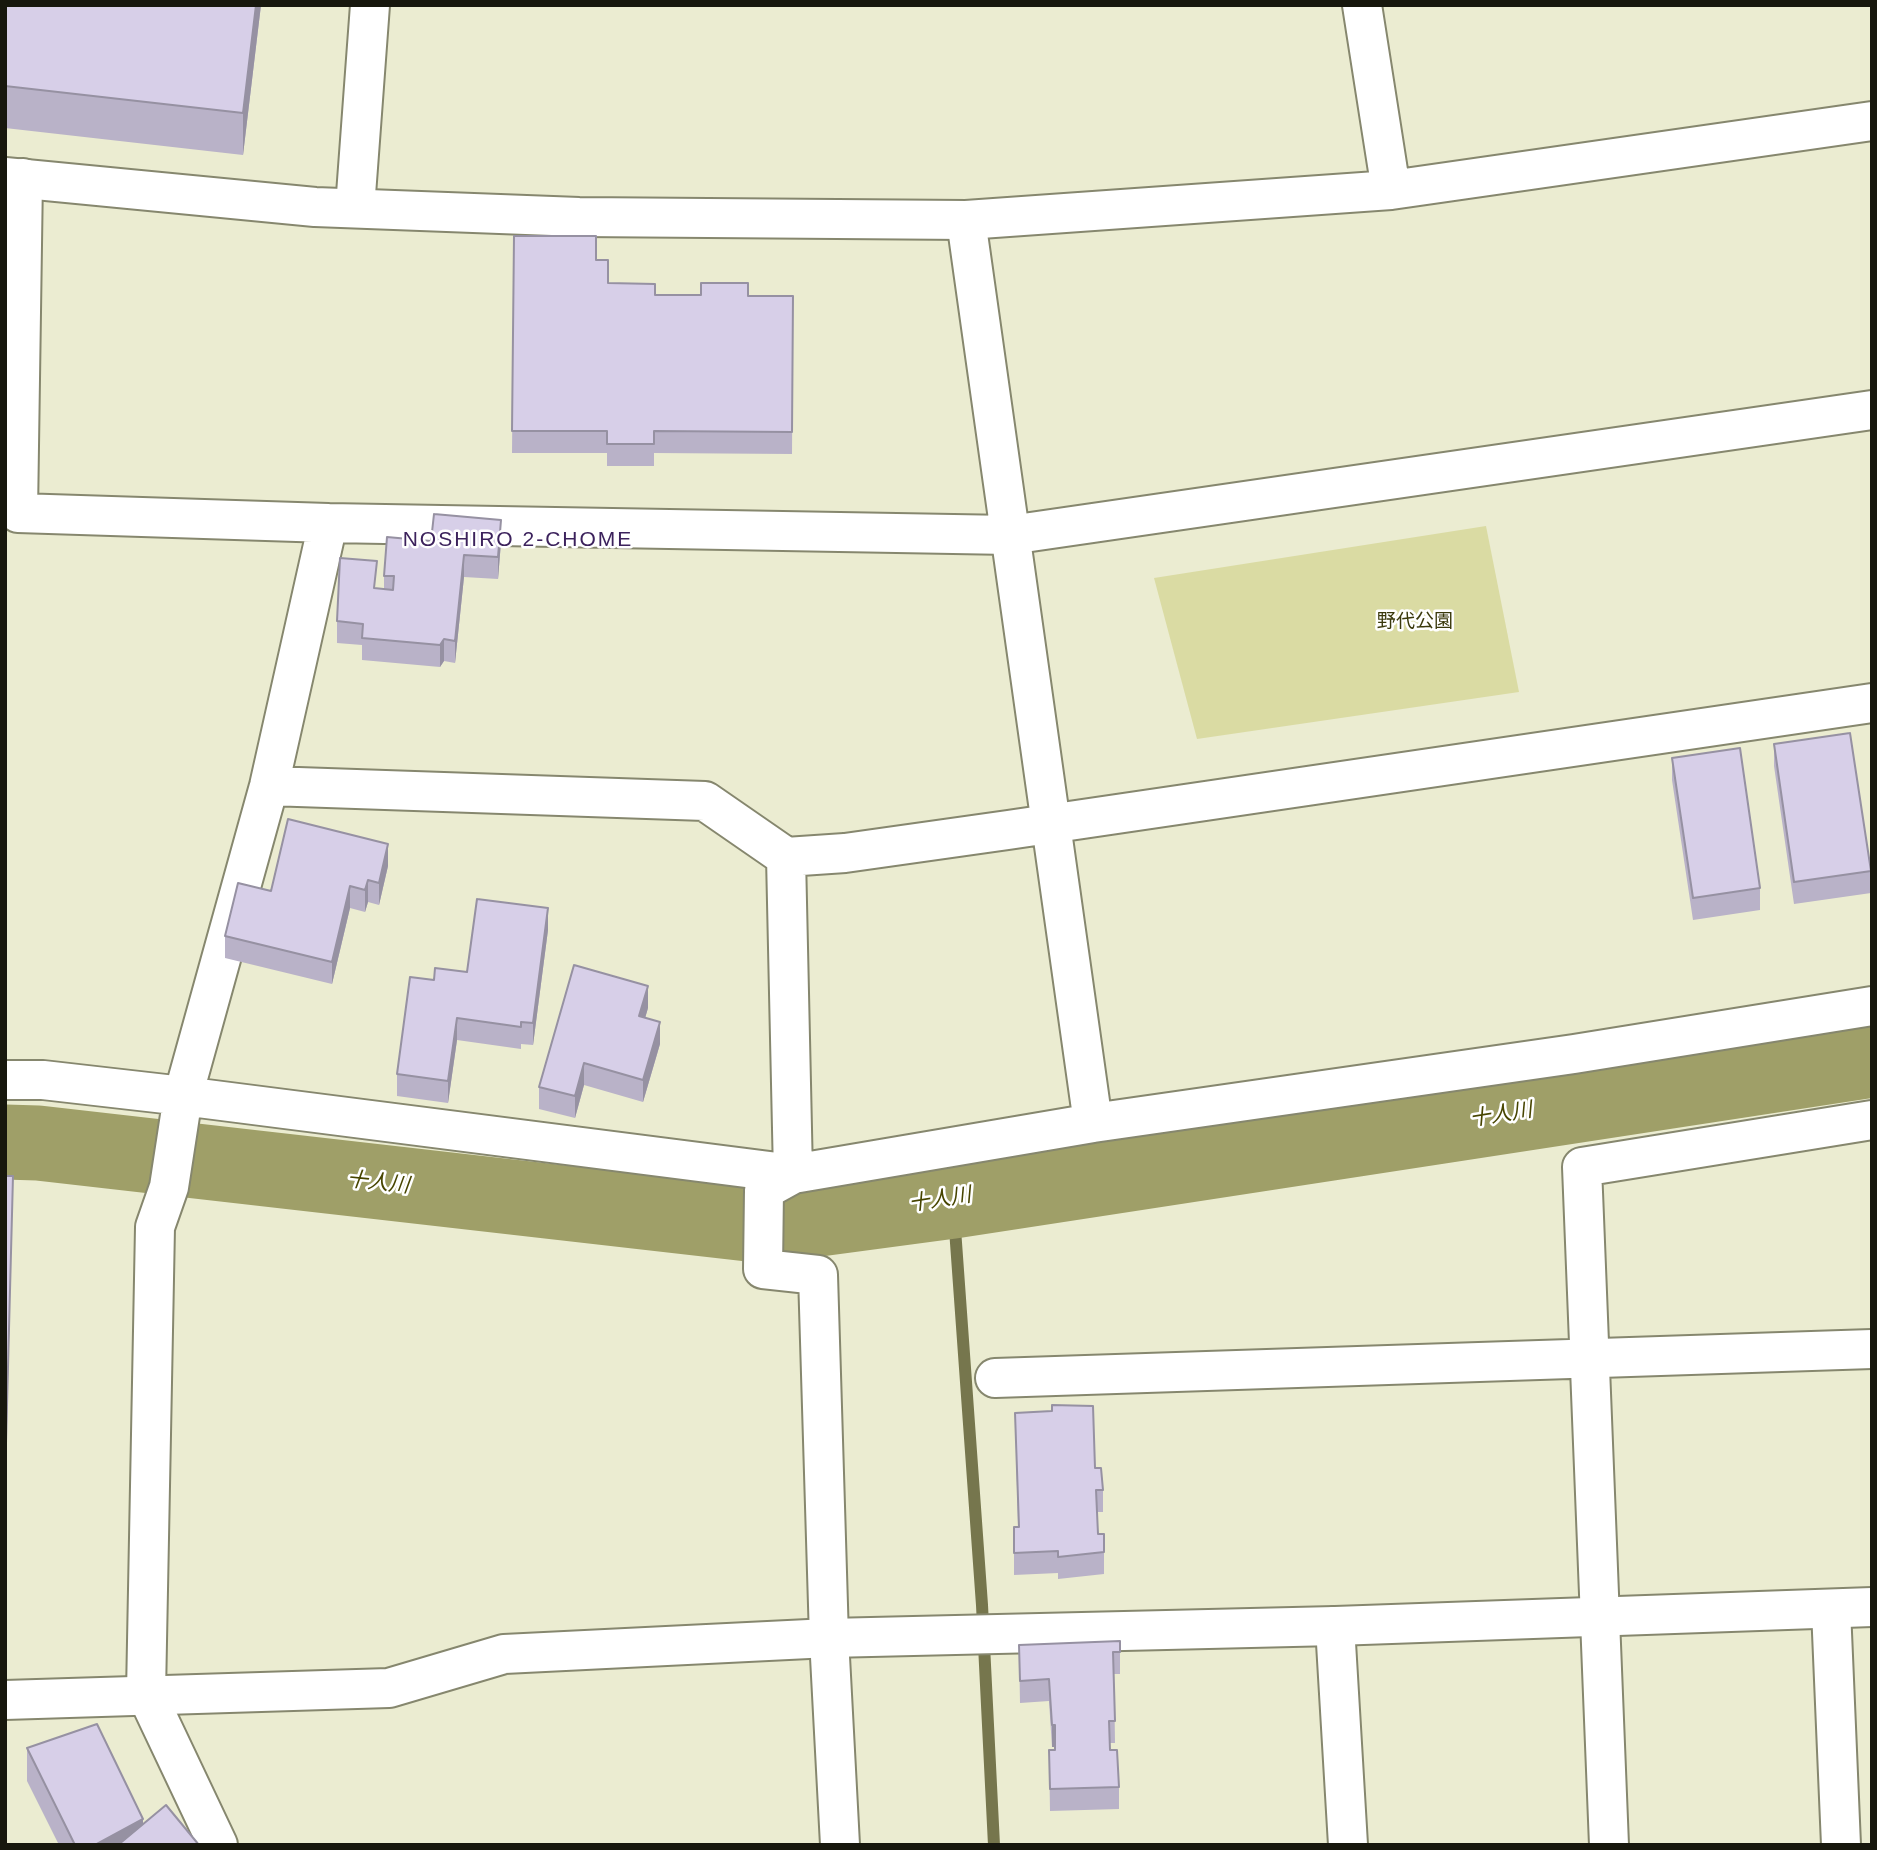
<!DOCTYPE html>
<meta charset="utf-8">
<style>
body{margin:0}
#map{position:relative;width:1877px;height:1850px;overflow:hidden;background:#ebecd1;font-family:Arial,sans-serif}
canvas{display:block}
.frame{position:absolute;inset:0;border:7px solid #17170d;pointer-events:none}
</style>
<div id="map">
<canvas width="1877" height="1850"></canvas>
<div class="frame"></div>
</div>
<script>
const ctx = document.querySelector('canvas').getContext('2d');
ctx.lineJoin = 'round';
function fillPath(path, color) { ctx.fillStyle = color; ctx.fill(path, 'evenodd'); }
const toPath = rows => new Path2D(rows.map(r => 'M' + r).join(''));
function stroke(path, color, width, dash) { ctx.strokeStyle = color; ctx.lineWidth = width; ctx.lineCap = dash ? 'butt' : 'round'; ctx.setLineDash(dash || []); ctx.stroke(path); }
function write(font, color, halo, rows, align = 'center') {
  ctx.font = font + ' Arial,"Noto Sans JP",sans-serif'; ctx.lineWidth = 5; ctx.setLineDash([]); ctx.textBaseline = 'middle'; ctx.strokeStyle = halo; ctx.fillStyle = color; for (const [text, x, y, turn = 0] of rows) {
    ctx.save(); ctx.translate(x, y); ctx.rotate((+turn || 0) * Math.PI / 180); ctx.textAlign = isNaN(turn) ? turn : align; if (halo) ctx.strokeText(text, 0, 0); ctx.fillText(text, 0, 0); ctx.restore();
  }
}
fillPath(toPath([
 [1486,526,1519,692,1197,739,1154,578]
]), '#dadba3');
stroke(toPath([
 [953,1201,982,1605,994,1845]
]), '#76764d', 12);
stroke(toPath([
 [5,1142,38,1143,766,1226,953,1201,1872,1060]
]), '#9f9f68', 75);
const minor = toPath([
 [23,178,18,513,328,523,269,786,183,1096,169,1187,155,1227,146,1693,218,1845],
 [355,208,370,5],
 [966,220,1093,1123],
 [328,523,1010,535,1872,410],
 [269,786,705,801,786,857,845,853,1008,830,1872,703],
 [786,857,793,1174,764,1190,763,1269,818,1275,829,1638,840,1845],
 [5,1080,43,1080,183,1096,793,1174,1093,1123,1574,1054,1872,1006],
 [995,1378,1872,1349],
 [1831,1609,1841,1845],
 [1335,1626,1348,1845],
 [1609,1845,1582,1167,1872,1120]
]);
const tertiary = toPath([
 [1362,5,1391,190],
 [5,177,315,207,579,217,966,220,1391,190,1872,121],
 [5,1700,389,1688,504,1654,829,1638,1335,1626,1872,1607]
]);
stroke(minor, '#86876e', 42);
stroke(tertiary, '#86876e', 42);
stroke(minor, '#fff', 38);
stroke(tertiary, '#fff', 38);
fillPath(toPath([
 [5,5,261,5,243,155,5,128],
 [514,236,596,260,608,283,655,295,793,296,792,454,654,453,654,466,607,466,607,453,512,453],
 [431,541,501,542,498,579,464,577,455,663,444,661,440,667,362,660,362,645,337,643,337,621,376,588,384,589,384,576],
 [1774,744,1871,871,1871,893,1794,904,1774,766],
 [1672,758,1760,888,1760,910,1693,920,1672,780],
 [388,866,379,905,368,902,365,912,350,908,332,984,225,958,225,936,271,891],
 [548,930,533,1045,521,1044,521,1049,457,1040,448,1103,397,1096,397,1074,434,980,467,972],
 [648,1008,645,1018,660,1044,643,1102,584,1085,575,1118,539,1109,539,1087],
 [5,1176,13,1176,6,1465,5,1465],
 [1015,1413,1095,1468,1103,1490,1103,1512,1097,1512,1098,1534,1104,1534,1104,1574,1058,1579,1058,1573,1014,1575,1014,1527,1018,1527],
 [1120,1641,1120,1674,1114,1674,1115,1743,1110,1743,1110,1750,1119,1787,1119,1809,1050,1811,1049,1750,1055,1750,1055,1747,1052,1747,1049,1701,1020,1703,1019,1645],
 [27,1748,143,1824,199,1845,59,1845,27,1781]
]), '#b9b2c8');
fillPath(toPath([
 [256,5,261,5,243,155,243,113],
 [501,520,501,542,498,579,498,557],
 [464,555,464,577,455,663,455,641],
 [444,639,444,661,440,667,440,645],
 [388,844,388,866,379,905,379,883],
 [368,880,368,902,365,912,365,890],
 [350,886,350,908,332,984,332,962],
 [548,908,548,930,533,1045,533,1023],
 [648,986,648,1008,639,1039,639,1016],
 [457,1018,457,1040,448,1103,448,1081],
 [660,1022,660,1044,643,1102,643,1080],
 [584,1063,584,1085,575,1118,575,1096],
 [1052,1725,1055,1725,1055,1747,1052,1747],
 [143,1819,143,1845,95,1845]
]), '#9691a2');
const building = toPath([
 [5,5,256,5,243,113,5,86,5,5],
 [514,236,596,236,596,260,608,260,608,283,655,284,655,295,701,295,701,283,748,283,748,296,793,296,792,432,654,431,654,444,607,444,607,431,512,431,514,236],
 [434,514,501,520,498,557,464,555,455,641,444,639,440,645,362,638,363,624,337,621,340,558,377,561,374,588,393,590,394,576,384,576,387,537,431,541,434,514],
 [1850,733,1871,871,1794,882,1774,744,1850,733],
 [1740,748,1760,888,1693,898,1672,758,1740,748],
 [288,819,388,844,379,883,368,880,365,890,350,886,332,962,225,936,238,883,271,891,288,819],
 [477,899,548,908,533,1023,521,1022,521,1027,457,1018,448,1081,397,1074,410,977,434,980,435,968,467,972,477,899],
 [574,965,648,986,639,1016,660,1022,643,1080,584,1063,575,1096,539,1087,574,965],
 [5,1176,13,1176,6,1443,5,1443,5,1176],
 [1052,1405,1093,1406,1095,1468,1101,1468,1103,1490,1096,1490,1098,1534,1104,1534,1104,1552,1058,1557,1058,1551,1014,1553,1014,1527,1019,1527,1015,1413,1052,1411,1052,1405],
 [1120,1641,1120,1652,1113,1652,1115,1721,1109,1721,1110,1750,1117,1750,1119,1787,1050,1789,1049,1750,1055,1750,1055,1725,1052,1725,1049,1679,1020,1681,1019,1645,1120,1641],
 [97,1724,143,1819,95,1845,75,1845,27,1748,97,1724],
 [166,1805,199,1845,118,1845,166,1805]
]);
fillPath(building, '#d7cfe8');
stroke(building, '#9691a2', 2);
write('19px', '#3a390c', '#fff', [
 ["野代公園",1415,622]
]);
ctx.letterSpacing = '2px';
write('21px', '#3c225c', '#fff', [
 ["NOSHIRO 2-CHOME",518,540]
]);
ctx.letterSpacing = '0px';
write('italic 21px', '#474500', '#fff', [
 ["十人川",1501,1115,-9],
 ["十人川",378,1183,6],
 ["十人川",940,1200,-9]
]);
</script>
